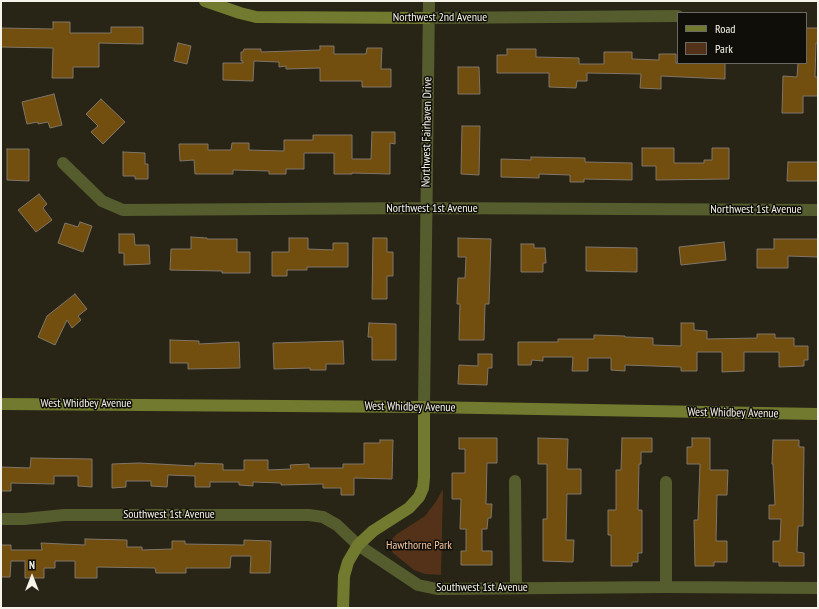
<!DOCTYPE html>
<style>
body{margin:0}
#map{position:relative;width:819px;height:609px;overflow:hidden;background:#282516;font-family:"PT Sans Narrow",sans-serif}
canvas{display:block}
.frame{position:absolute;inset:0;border:2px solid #f6f4ea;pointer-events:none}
.legend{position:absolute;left:677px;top:12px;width:130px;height:52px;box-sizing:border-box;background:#0f0e08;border:1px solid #6b6a62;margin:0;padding:5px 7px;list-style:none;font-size:12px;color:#f6f4ea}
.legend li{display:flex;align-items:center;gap:8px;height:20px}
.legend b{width:20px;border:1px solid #6b6a62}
.north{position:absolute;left:12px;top:557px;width:40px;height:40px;-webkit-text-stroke:3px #0f0e08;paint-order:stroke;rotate:0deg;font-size:11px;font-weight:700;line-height:16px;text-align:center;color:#f6f4ea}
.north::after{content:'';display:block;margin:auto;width:14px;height:18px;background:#f6f4ea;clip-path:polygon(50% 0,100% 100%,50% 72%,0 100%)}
</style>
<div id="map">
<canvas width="819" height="609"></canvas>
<div class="frame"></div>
<ul class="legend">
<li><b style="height:5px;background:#717a2e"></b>Road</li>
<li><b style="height:11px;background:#533219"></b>Park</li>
</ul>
<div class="north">N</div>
</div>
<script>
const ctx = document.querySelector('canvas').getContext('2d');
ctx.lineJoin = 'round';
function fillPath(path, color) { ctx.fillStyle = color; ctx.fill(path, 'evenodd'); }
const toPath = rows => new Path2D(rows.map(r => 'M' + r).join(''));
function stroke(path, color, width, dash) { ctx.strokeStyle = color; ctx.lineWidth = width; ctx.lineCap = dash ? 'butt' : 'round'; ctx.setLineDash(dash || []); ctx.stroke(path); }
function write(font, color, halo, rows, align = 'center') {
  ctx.font = font + ' "PT Sans Narrow",sans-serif'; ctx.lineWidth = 3; ctx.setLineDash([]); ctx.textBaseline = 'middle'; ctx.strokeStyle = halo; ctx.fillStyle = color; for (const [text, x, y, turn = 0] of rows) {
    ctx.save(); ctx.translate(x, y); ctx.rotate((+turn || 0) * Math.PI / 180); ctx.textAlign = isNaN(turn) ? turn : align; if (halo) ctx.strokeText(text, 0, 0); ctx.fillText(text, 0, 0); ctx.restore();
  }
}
fillPath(toPath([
 [443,489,441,575,425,574,414,570,393,553,390,546,391,540,397,534,425,516,435,503]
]), '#533219');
const building = toPath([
 [53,22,70,22,70,33,111,33,111,27,143,27,143,44,99,43,99,67,73,67,73,78,52,78,53,48,1,47,1,28,53,29,53,22],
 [806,28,818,28,818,43,816,43,815,77,818,77,818,96,803,96,803,113,782,113,783,76,797,77,798,63,806,63,806,28],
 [178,43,191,46,187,64,174,61,178,43],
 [320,46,334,46,334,54,366,54,367,48,382,48,381,69,391,69,391,87,362,87,362,81,320,81,320,68,286,69,286,66,279,67,279,62,254,61,253,81,223,80,223,63,243,63,243,61,241,61,241,52,243,52,244,49,261,49,261,52,320,50,320,46],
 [507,49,536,49,536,57,579,58,579,64,604,64,604,52,632,52,632,59,659,60,659,54,676,54,676,63,725,63,725,79,661,76,661,89,640,88,641,74,587,73,587,81,577,81,576,88,549,87,549,73,497,73,497,55,507,55,507,49],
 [458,67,479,67,480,94,458,94,458,67],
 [54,94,62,125,50,128,48,122,38,124,38,122,27,124,22,102,54,94],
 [101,99,125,122,103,144,91,132,98,126,86,114,101,99],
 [462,126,480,126,479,175,461,174,462,126],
 [372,132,395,132,395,144,390,143,390,174,352,173,352,174,334,174,334,153,304,153,304,169,286,169,286,174,269,174,269,171,233,170,233,174,195,174,194,160,180,161,179,144,208,144,208,150,231,150,232,143,249,143,249,150,284,151,284,140,313,140,313,135,352,135,352,159,371,159,372,132],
 [642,148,674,148,674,163,704,163,704,160,712,160,712,148,729,148,729,179,656,180,656,166,642,166,642,148],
 [7,149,29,149,29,181,7,180,7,149],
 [123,152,145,153,145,164,148,164,148,179,135,179,135,176,123,176,123,152],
 [531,157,585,158,585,162,632,163,632,180,584,179,584,182,570,182,570,175,539,174,539,178,501,177,501,159,531,160,531,157],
 [788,162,818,162,818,181,787,181,788,162],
 [39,194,47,204,43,208,52,220,36,232,18,210,39,194],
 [80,222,92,226,83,252,58,243,65,223,78,227,80,222],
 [119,234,134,234,135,245,149,245,150,264,124,265,124,253,119,253,119,234],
 [191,237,207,238,207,239,237,239,237,252,250,252,250,273,222,273,222,271,170,270,171,249,191,249,191,237],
 [289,238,308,238,308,249,333,250,333,243,348,243,348,267,307,267,307,270,287,270,287,276,272,276,272,252,289,252,289,238],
 [373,238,387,238,387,252,393,252,393,276,387,276,387,299,372,299,373,238],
 [458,238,491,239,489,304,485,304,484,340,459,340,460,304,457,304,458,278,465,278,466,257,458,257,458,238],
 [774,239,818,239,818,257,788,256,788,268,757,268,757,249,774,249,774,239],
 [724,242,726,260,681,265,679,247,724,242],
 [521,244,534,244,534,248,545,248,546,263,543,263,543,272,521,272,521,244],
 [586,247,637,248,637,272,586,271,586,247],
 [75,294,87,309,78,316,81,320,72,328,67,320,55,345,38,337,47,316,75,294],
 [369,323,396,324,396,360,372,360,372,337,368,337,369,323],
 [681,323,694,323,694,330,707,331,707,339,757,338,757,334,775,334,775,338,794,338,794,346,808,346,808,360,804,360,804,366,779,367,779,352,744,352,744,371,722,372,722,352,697,352,697,371,681,371,681,367,625,365,625,371,611,370,611,358,588,358,588,371,572,371,573,357,543,357,543,361,532,360,531,365,518,365,518,342,558,342,558,339,594,339,594,335,625,336,625,337,653,338,653,345,681,346,681,323],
 [170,340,199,341,199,344,239,342,240,368,188,369,188,363,170,363,170,340],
 [343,341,344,364,326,364,326,370,310,370,310,368,274,369,273,343,343,341],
 [478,354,492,354,492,368,488,368,487,385,458,384,459,365,478,366,478,354],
 [459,438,497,438,497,463,487,463,486,504,492,504,491,518,488,518,487,529,482,529,482,551,492,551,492,565,461,565,461,551,466,551,466,529,460,529,461,499,452,499,452,473,465,473,465,449,459,449,459,438],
 [538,438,568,439,567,469,581,469,581,494,567,494,566,540,574,540,573,562,543,561,543,519,547,519,547,464,538,464,538,438],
 [622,438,652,438,652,452,641,452,641,464,639,464,638,510,642,510,642,553,638,553,638,562,632,562,632,566,611,566,611,535,608,535,608,510,616,510,616,470,621,470,622,438],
 [692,438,710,438,710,470,728,470,727,495,717,495,716,541,727,541,727,562,714,562,714,566,695,566,694,520,698,520,700,464,687,464,687,447,692,447,692,438],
 [380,440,393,440,392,479,354,478,354,495,341,495,341,488,323,488,323,484,281,485,281,483,253,482,253,486,239,485,239,482,210,482,210,487,195,487,195,476,168,475,167,487,151,486,151,481,126,481,126,487,112,488,112,464,139,463,195,466,195,463,223,464,223,470,244,470,244,460,268,460,268,470,291,469,290,465,309,464,309,468,343,468,343,464,364,464,364,443,380,443,380,440],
 [773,440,799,440,799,447,804,447,803,526,798,526,797,552,804,553,804,566,779,566,779,562,773,562,773,541,780,541,781,519,769,519,769,505,775,505,773,464,772,464,773,440],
 [31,458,92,459,92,487,78,486,78,476,54,476,54,484,11,483,11,491,1,491,1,467,30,468,31,458],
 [85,539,127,540,127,547,142,547,142,550,172,549,172,541,185,541,185,544,244,545,244,540,271,541,270,573,250,573,251,556,231,556,230,568,186,568,186,573,156,573,155,568,97,567,97,578,75,578,75,561,55,561,55,568,44,568,44,578,25,578,25,561,11,561,10,577,1,577,1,545,11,545,11,550,42,550,41,543,85,545,85,539]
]);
fillPath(building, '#724e0f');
stroke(building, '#817668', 1);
stroke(toPath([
 [428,18,678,16],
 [63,163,102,201,123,210,426,208,818,210],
 [424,407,429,1],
 [515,481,516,588],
 [666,482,666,587],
 [1,519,24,519,64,515,309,515,323,517,337,525,358,545,418,585,437,589,666,587,818,588]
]), '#555c2e', 12);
stroke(toPath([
 [205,1,240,13,256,17,428,18],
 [1,404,424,407,818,414],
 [343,608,344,576,348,562,358,545,373,531,409,508,419,497,423,488,424,478,424,407]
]), '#717a2e', 12);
write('12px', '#f6f4ea', '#0f0e08', [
 ["Northwest 2nd Avenue",440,18],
 ["Northwest Fairhaven Drive",427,132,-89],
 ["Northwest 1st Avenue",432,209],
 ["Northwest 1st Avenue",756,210],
 ["West Whidbey Avenue",86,404],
 ["West Whidbey Avenue",410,407,1],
 ["West Whidbey Avenue",733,413,1],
 ["Southwest 1st Avenue",169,515],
 ["Southwest 1st Avenue",482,588]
]);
write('12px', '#f4c4a2', '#0f0e08', [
 ["Hawthorne Park",419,546]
]);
</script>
